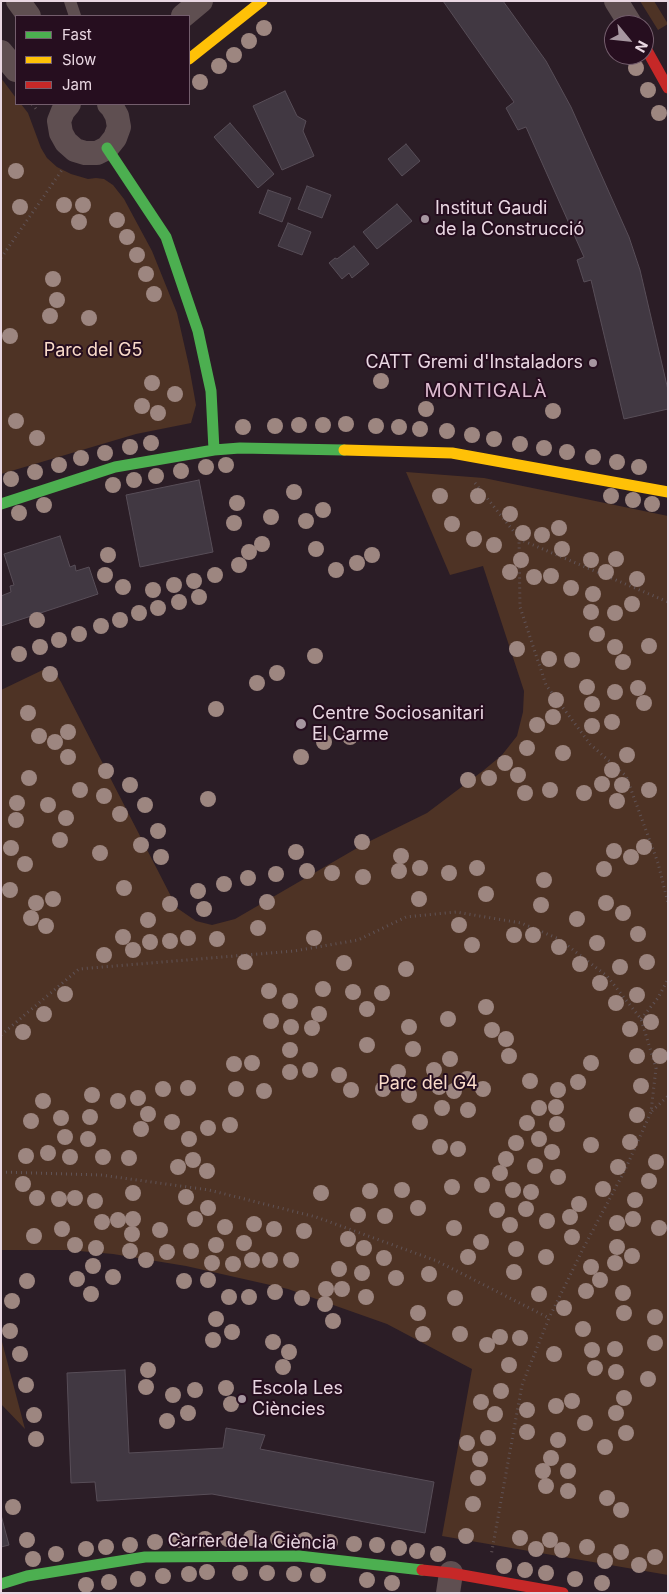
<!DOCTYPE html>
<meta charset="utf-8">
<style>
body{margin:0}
#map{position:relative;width:669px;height:1594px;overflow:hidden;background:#2b1d26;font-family:Inter,sans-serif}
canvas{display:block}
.frame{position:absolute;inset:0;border:2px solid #e9d7e2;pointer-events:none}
.legend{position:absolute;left:15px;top:15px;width:175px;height:90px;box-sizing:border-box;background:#260e1f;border:1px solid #745e6d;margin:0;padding:6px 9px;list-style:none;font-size:15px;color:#e9d7e2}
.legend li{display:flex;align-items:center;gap:10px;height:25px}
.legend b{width:25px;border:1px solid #745e6d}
.north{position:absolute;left:604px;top:15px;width:50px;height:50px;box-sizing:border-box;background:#260e1f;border:1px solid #745e6d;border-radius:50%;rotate:118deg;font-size:14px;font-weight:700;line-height:20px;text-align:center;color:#e9d7e2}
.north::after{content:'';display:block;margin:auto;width:18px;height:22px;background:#a696a0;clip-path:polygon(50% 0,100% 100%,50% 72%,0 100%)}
</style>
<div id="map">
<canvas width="669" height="1594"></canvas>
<div class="frame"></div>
<ul class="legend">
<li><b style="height:6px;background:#4caf50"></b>Fast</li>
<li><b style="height:6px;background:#ffc107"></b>Slow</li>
<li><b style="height:6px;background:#c62828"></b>Jam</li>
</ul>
<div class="north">N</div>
</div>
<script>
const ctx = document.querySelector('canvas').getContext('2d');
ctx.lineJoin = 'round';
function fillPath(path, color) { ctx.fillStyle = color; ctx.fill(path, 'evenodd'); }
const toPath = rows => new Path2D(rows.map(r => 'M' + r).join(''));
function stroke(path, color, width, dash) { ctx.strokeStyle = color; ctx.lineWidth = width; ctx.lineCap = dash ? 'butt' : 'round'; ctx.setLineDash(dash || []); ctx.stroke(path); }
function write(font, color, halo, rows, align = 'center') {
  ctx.font = font + ' Inter,sans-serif'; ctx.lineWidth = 4; ctx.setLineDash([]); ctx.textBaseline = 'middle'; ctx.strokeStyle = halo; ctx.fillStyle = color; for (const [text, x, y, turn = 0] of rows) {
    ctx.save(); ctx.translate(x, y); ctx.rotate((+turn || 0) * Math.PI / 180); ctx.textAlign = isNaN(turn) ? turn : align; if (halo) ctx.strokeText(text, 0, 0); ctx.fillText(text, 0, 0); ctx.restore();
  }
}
fillPath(toPath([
 [640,1,654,1,668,24,658,30],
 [1,78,16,98,16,104,21,104,28,113,41,148,47,158,57,167,71,174,88,179,96,178,104,179,113,185,124,199,152,251,177,313,189,366,196,405,191,423,136,434,1,474],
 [406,472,484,478,668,516,668,1575,442,1536,472,1369,387,1324,288,1289,186,1266,113,1254,68,1250,1,1250,1,690,51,666,61,682,177,908,196,921,212,925,235,919,364,844,427,813,484,770,502,755,517,736,523,712,524,691,483,566,450,575],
 [1,1338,25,1429,1,1404]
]), '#4e3325');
const building = toPath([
 [443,1,503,1,546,61,571,107,629,237,640,270,668,390,668,409,624,419,591,280,584,282,577,260,584,257,526,127,518,130,506,108,514,102,443,1],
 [285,91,297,116,306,121,303,131,314,156,282,170,253,106,285,91],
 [230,123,274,174,258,188,214,137,230,123],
 [406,144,420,161,402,176,388,159,406,144],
 [307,186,331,195,322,218,298,209,307,186],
 [268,190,291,198,282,222,259,213,268,190],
 [397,204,412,221,377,249,363,232,397,204],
 [288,223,311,232,302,255,278,246,288,223],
 [354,246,369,264,352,278,349,273,342,279,329,263,335,258,337,259,354,246],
 [199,480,213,552,140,567,126,495,199,480],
 [60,536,70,567,75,565,76,571,89,567,98,594,1,626,1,596,11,592,10,586,14,585,4,554,60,536],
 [125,1370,129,1453,223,1448,226,1428,265,1435,260,1449,434,1482,425,1533,212,1494,97,1501,95,1482,71,1483,67,1373,125,1370],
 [1,1515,9,1545,1,1547,1,1515]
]);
fillPath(building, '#413842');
stroke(building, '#584e58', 1);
stroke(toPath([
 [32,104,37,110],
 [1,258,62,170],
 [475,483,519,538,520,607,546,685,590,744,626,776,658,863,668,903],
 [519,539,668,602],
 [641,1019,658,998,668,979],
 [1,1035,79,969,294,951,358,940,406,917,456,912,521,923,559,939,607,976,641,1019,656,1068,651,1112,625,1170,585,1245,549,1318],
 [652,1111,668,1096],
 [1,1172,101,1175,209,1190,316,1217,437,1261,549,1318,522,1385,491,1556]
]), '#605356', 3, [1, 4]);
stroke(toPath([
 [70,1,75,16]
]), '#5f4f51', 12);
stroke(toPath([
 [18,1,29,16],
 [616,1,631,25],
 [183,16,201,1],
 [1,52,16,70],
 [69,104,63,111,59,121,61,133,66,142,75,150,85,153,97,153,107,148,115,138,119,127,117,116,112,107,109,104],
 [448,1593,451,1573]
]), '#5f4f51', 24);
stroke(toPath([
 [107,148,166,237,198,331,211,391,214,450],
 [1,504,115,467,214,450,240,448,344,450],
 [1,1584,27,1576,145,1557,299,1556,422,1570]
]), '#4caf50', 11);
stroke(toPath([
 [189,59,262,1],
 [344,450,452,453,668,492]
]), '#ffc107', 11);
stroke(toPath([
 [644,45,668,88],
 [422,1570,451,1573,563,1593]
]), '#c62828', 11);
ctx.fillStyle = '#9d8680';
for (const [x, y] of [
 [264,28],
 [249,41],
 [234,55],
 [219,66],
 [636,68],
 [200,82],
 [648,90],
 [659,113],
 [16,171],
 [64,205],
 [83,205],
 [20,207],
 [117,220],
 [79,222],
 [127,237],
 [137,255],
 [146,274],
 [53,279],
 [154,294],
 [57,300],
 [50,316],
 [89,318],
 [10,336],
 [381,381],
 [152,383],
 [175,394],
 [142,406],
 [426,409],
 [553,411],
 [158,413],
 [16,421],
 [346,424],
 [299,425],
 [323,425],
 [275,426],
 [376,426],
 [243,427],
 [399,427],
 [420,429],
 [447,431],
 [472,435],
 [37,438],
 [494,439],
 [151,443],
 [520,444],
 [130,447],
 [544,448],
 [567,452],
 [105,453],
 [593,457],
 [81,458],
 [617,462],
 [59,465],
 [226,465],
 [206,467],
 [639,467],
 [181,471],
 [35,472],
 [156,476],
 [11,479],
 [134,480],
 [113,485],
 [294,492],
 [440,496],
 [478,496],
 [611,496],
 [633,500],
 [237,503],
 [652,504],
 [44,505],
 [323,510],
 [19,513],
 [510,514],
 [271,517],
 [306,521],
 [234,523],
 [452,524],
 [559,528],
 [523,533],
 [542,535],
 [474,539],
 [262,544],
 [494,545],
 [316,549],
 [562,549],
 [249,552],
 [108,555],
 [372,555],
 [616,559],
 [521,560],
 [591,560],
 [357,563],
 [239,565],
 [336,570],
 [510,572],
 [606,572],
 [105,575],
 [215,575],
 [551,576],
 [534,577],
 [637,579],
 [194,581],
 [174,585],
 [123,587],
 [571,588],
 [153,590],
 [593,594],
 [199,597],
 [179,602],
 [632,604],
 [158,608],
 [591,612],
 [139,613],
 [615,613],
 [37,620],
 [120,620],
 [101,626],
 [79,634],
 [597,634],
 [59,640],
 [649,646],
 [40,647],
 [615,647],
 [517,649],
 [19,654],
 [315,656],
 [549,659],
 [572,660],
 [623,662],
 [277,673],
 [50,674],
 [257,683],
 [587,687],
 [638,688],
 [615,692],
 [556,700],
 [644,703],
 [592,704],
 [216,709],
 [28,713],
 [553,717],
 [612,722],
 [537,725],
 [592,726],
 [68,732],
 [39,736],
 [350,737],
 [55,742],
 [324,742],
 [527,748],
 [563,753],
 [627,755],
 [68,757],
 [301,757],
 [505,763],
 [612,770],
 [106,771],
 [518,775],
 [29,778],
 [489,778],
 [468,780],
 [602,784],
 [130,785],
 [622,785],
 [80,790],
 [550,790],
 [649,790],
 [525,793],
 [584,793],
 [104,796],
 [208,799],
 [617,801],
 [17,803],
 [48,805],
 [145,805],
 [120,814],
 [66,818],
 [16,820],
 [158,831],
 [60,840],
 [362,842],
 [141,845],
 [644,847],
 [11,848],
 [614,851],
 [296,852],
 [100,853],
 [401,856],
 [161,857],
 [631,857],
 [25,864],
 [420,868],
 [477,868],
 [604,869],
 [307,871],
 [399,871],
 [332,873],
 [449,873],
 [276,874],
 [363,877],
 [248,878],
 [544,880],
 [224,884],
 [124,888],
 [10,890],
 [198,891],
 [486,894],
 [53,899],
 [419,899],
 [267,902],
 [36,903],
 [606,903],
 [170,904],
 [541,905],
 [204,909],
 [623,913],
 [31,918],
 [577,919],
 [148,920],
 [459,925],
 [46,926],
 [258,928],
 [638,934],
 [514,935],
 [533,935],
 [123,937],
 [188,938],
 [314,938],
 [217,939],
 [170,941],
 [150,942],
 [597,943],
 [472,945],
 [559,947],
 [133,950],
 [104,955],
 [245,962],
 [647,962],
 [344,963],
 [580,964],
 [620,967],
 [406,969],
 [600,983],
 [323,989],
 [269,991],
 [353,992],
 [382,993],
 [65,994],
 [637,995],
 [290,1001],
 [616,1003],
 [486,1007],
 [367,1009],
 [44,1014],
 [319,1014],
 [448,1019],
 [271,1021],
 [651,1022],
 [291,1027],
 [409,1027],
 [312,1028],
 [630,1029],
 [492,1030],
 [23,1032],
 [506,1039],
 [367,1045],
 [413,1049],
 [290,1050],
 [509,1056],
 [637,1056],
 [660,1056],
 [450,1059],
 [252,1063],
 [591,1063],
 [234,1064],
 [310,1070],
 [434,1070],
 [290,1072],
 [398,1072],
 [339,1075],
 [467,1079],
 [530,1081],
 [578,1082],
 [641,1086],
 [439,1087],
 [188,1088],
 [163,1089],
 [236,1089],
 [383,1089],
 [483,1089],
 [351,1090],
 [558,1090],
 [264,1091],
 [454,1091],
 [92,1095],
 [409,1095],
 [138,1098],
 [43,1101],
 [118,1101],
 [556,1107],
 [442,1108],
 [539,1108],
 [468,1110],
 [148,1114],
 [637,1115],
 [90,1117],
 [61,1118],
 [31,1121],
 [172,1122],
 [420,1122],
 [527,1123],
 [557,1124],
 [230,1125],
 [208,1128],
 [141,1129],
 [65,1137],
 [88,1139],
 [189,1139],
 [539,1139],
 [630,1142],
 [516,1143],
 [591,1145],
 [440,1147],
 [458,1149],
 [552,1152],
 [48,1153],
 [26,1156],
 [70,1157],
 [103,1157],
 [129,1158],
 [506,1159],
 [193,1160],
 [656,1162],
 [535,1166],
 [178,1167],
 [618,1167],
 [207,1171],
 [500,1173],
 [558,1177],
 [649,1181],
 [23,1184],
 [482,1185],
 [452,1187],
 [603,1189],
 [402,1190],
 [513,1190],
 [370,1191],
 [531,1192],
 [133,1193],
 [321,1193],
 [186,1197],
 [37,1198],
 [75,1198],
 [59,1199],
 [635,1200],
 [95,1201],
 [579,1204],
 [208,1208],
 [418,1208],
 [526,1209],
 [497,1210],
 [358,1215],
 [385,1216],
 [570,1217],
 [133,1219],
 [195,1219],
 [633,1219],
 [118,1220],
 [547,1221],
 [102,1222],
 [617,1223],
 [254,1224],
 [510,1225],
 [225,1227],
 [454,1228],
 [659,1228],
 [62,1229],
 [274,1229],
 [160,1230],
 [304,1231],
 [132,1234],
 [34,1236],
 [572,1237],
 [348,1239],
 [481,1242],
 [244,1243],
 [75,1245],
 [216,1245],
 [617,1247],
 [96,1248],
 [364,1248],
 [516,1249],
 [130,1251],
 [191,1251],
 [167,1252],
 [632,1256],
 [468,1257],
 [546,1257],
 [384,1258],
 [146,1260],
 [252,1260],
 [270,1260],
 [291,1260],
 [212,1263],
 [615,1263],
 [233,1264],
 [93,1266],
 [591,1267],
 [339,1269],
 [514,1272],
 [362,1273],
 [429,1274],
 [113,1277],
 [396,1278],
 [77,1279],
 [208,1280],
 [600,1280],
 [27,1281],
 [184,1281],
 [326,1289],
 [342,1289],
 [586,1291],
 [275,1292],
 [623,1293],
 [91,1294],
 [539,1294],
 [229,1297],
 [249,1297],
 [366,1297],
 [302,1298],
 [455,1298],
 [12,1301],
 [325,1304],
 [564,1308],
 [418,1313],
 [624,1313],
 [655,1317],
 [216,1319],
 [333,1321],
 [583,1329],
 [10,1331],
 [232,1332],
 [423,1334],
 [460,1334],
 [500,1337],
 [520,1338],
 [213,1340],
 [273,1342],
 [655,1343],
 [487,1345],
 [615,1349],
 [592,1350],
 [289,1352],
 [20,1354],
 [554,1354],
 [509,1365],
 [283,1367],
 [595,1368],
 [148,1370],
 [616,1372],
 [648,1379],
 [26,1385],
 [146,1387],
 [226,1388],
 [195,1390],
 [501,1391],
 [173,1395],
 [624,1398],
 [572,1401],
 [481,1402],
 [231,1404],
 [556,1406],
 [527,1410],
 [188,1413],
 [616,1413],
 [495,1414],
 [34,1415],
 [167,1421],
 [585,1423],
 [527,1432],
 [626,1433],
 [488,1438],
 [36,1439],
 [558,1440],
 [467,1443],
 [605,1447],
 [551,1458],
 [480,1459],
 [543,1471],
 [568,1471],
 [478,1478],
 [546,1486],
 [568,1491],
 [607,1498],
 [473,1504],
 [13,1507],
 [621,1510],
 [466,1536],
 [251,1538],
 [520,1538],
 [205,1539],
 [228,1539],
 [278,1539],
 [27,1540],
 [178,1540],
 [305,1540],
 [550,1540],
 [155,1542],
 [330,1542],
 [354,1544],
 [130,1545],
 [377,1545],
 [106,1547],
 [587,1547],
 [399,1548],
 [86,1549],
 [536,1549],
 [562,1550],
 [417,1551],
 [621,1552],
 [56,1554],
 [438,1554],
 [655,1557],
 [33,1559],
 [605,1561],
 [639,1565],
 [504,1566],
 [525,1570],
 [207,1572],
 [240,1573],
 [267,1573],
 [546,1573],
 [189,1574],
 [294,1574],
 [318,1575],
 [163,1576],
 [138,1579],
 [575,1579],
 [367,1580],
 [109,1582],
 [392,1583],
 [602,1583],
 [86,1585]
]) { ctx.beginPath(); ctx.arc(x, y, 8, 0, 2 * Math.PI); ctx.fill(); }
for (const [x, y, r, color] of [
 [425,219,5,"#a696a0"],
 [593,363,5,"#a696a0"],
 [301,724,6,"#a696a0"],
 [242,1399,5,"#a696a0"]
]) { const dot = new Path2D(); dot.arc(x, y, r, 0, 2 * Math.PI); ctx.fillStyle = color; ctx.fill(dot); stroke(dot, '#260e1f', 2); }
write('18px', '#e9d7e2', '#260e1f', [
 ["Institut Gaudi",435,209],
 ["de la Construcció",435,230],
 ["CATT Gremi d'Instaladors",583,363,"right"],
 ["Centre Sociosanitari",312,714],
 ["El Carme",312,735],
 ["Escola Les",252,1389],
 ["Ciències",252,1410]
], 'left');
write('18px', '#fadbca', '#260e1f', [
 ["Parc del G5",93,351],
 ["Parc del G4",428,1084]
]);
write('18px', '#e9d7e2', '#260e1f', [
 ["Carrer de la Ciència",252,1542,1]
]);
ctx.letterSpacing = '1px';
write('19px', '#dfbcd1', '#260e1f', [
 ["MONTIGALÀ",486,391]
]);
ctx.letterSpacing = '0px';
</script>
